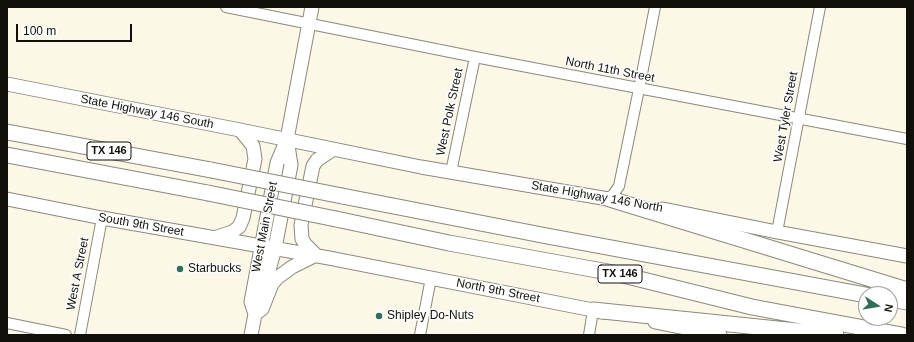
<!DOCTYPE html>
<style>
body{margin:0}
#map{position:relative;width:914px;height:342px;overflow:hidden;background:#fbf8e8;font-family:Arial,sans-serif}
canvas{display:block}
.frame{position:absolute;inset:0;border:8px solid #100f09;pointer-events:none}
.north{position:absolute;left:858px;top:286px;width:40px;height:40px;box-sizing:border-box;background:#fff;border:1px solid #9f9f9d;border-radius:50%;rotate:102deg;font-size:11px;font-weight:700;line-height:16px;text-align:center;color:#100f09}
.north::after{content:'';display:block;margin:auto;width:14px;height:18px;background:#326d57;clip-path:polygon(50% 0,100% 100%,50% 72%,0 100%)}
.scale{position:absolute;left:16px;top:24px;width:116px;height:18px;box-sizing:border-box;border:2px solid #100f09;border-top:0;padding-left:5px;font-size:12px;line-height:14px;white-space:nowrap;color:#100f09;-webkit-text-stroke:3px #fff;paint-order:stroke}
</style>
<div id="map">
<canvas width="914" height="342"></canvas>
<div class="frame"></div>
<div class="north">N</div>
<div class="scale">100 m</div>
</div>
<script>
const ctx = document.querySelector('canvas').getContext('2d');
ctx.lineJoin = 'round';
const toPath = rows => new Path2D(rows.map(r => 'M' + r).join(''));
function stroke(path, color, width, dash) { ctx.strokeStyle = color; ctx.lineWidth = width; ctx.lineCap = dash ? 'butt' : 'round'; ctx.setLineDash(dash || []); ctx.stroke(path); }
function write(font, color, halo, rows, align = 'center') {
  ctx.font = font + ' Arial,sans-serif'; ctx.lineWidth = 3; ctx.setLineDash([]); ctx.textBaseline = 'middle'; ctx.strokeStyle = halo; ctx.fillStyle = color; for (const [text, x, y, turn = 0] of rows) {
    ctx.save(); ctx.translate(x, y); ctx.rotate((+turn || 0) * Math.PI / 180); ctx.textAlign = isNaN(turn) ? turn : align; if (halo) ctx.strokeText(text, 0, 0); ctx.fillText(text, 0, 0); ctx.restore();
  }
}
const minor = toPath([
 [226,7,475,57,907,139],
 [451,172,475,57],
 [610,199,619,186,639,89,655,7],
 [777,232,820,7],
 [7,323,66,335],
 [80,335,102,218],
 [420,335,431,278],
 [589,335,593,310]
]);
const major = toPath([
 [7,84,240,130,421,167,620,201],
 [7,199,102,218,329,258,603,312],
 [663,209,777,232,907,256],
 [217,237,232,232,239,227,243,218,255,159,253,146,240,130],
 [255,314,251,302,277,163,287,139,312,7],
 [255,314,262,309,272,284,277,278,292,267,316,255,305,244,302,239,301,225,313,166,317,160,332,150],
 [655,322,720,335],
 [251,335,255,314,260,304,275,248,291,165,287,139]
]);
const highway = toPath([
 [7,132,211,170],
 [7,155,208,193],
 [342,196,547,236,866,295],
 [610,199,907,290],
 [336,219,449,243,619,274,752,307,902,335],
 [890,299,907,302],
 [593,310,836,335]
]);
stroke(minor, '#8c897b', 12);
stroke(major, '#8c897b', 15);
stroke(highway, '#8c897b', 17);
stroke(minor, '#fff', 10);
stroke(major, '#fff', 13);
stroke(highway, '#fff', 15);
const highwayBridge = toPath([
 [211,170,342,196],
 [208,193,336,219]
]);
stroke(highwayBridge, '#8c897b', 17, []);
stroke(highwayBridge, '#fff', 15);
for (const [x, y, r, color] of [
 [180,269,4,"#326d57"],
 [379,316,4,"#326d57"]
]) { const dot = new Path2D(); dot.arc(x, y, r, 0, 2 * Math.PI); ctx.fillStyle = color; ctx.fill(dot); stroke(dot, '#fff', 1.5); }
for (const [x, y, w] of [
 [109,151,44],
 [620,274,44]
]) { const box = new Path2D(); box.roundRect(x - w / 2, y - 9, w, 18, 3); ctx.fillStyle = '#fff'; ctx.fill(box); stroke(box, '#100f09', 1); }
write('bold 11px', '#100f09', null, [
 ["TX 146",109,151],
 ["TX 146",620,274]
]);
write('12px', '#100f09', '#fff', [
 ["North 11th Street",610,70,11],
 ["State Highway 146 South",147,112,11],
 ["West Polk Street",450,112,-78],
 ["West Tyler Street",786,117,-80],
 ["State Highway 146 North",597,197,10],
 ["South 9th Street",141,225,10],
 ["West Main Street",265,227,-79],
 ["West A Street",78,274,-79],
 ["North 9th Street",498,291,11]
]);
write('12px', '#100f09', '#fff', [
 ["Starbucks",188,269],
 ["Shipley Do-Nuts",387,316]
], 'left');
</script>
